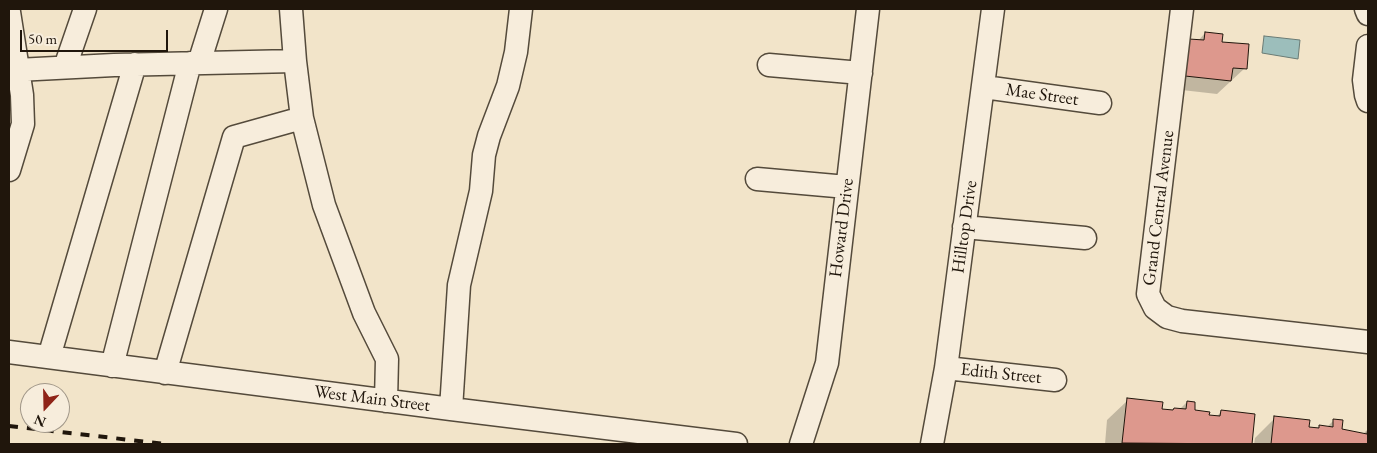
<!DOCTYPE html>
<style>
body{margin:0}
#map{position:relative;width:1377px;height:453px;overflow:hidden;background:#f2e4c9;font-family:"EB Garamond",serif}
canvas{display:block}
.frame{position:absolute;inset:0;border:10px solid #20160c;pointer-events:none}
.north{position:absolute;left:20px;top:383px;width:50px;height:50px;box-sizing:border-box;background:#f7eddc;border:1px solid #a19789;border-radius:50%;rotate:201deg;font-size:14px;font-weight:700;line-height:20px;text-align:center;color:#20160c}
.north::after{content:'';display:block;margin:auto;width:18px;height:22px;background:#8f2418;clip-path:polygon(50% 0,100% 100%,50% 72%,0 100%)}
.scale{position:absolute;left:20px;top:30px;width:148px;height:22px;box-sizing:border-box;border:2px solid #20160c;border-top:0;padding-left:6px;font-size:15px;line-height:18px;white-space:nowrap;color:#20160c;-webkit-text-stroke:4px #f7eddc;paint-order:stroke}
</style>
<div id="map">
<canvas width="1377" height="453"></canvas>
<div class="frame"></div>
<div class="north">N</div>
<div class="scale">50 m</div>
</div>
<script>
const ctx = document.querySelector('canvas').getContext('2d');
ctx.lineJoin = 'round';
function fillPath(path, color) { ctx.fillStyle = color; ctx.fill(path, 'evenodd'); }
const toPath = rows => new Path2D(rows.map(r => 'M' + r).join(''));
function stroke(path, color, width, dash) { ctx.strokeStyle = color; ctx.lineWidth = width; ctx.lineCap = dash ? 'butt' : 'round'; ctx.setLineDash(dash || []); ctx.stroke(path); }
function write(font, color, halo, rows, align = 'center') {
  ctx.font = font + ' "EB Garamond",serif'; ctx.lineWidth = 4; ctx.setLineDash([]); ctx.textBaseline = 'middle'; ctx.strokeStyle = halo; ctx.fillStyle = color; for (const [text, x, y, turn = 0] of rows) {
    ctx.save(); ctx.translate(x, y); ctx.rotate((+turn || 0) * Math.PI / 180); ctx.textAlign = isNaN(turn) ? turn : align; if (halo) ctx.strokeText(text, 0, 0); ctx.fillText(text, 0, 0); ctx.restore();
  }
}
const water = toPath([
 [1264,36,1300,40,1298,59,1262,53,1264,36]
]);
fillPath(water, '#9cbebb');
stroke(water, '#6a7b75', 1);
fillPath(toPath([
 [1205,33,1221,43,1245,68,1217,94,1173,89,1198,41],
 [1128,400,1161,410,1179,410,1187,402,1193,411,1208,416,1216,417,1222,411,1254,415,1251,444,1105,444,1107,420],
 [1275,418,1317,429,1319,427,1327,427,1334,420,1340,430,1362,435,1368,429,1368,444,1254,444,1255,438]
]), '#0003');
const building = toPath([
 [1205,32,1223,34,1222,42,1249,44,1247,69,1233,68,1231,81,1185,76,1189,39,1204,40,1205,32],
 [1127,398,1163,402,1162,409,1173,410,1174,408,1186,409,1187,401,1195,402,1195,410,1210,412,1209,415,1220,416,1221,410,1255,414,1252,444,1122,443,1127,398],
 [1274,416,1310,420,1309,427,1319,428,1319,425,1333,427,1333,419,1343,420,1342,429,1367,434,1368,428,1368,444,1271,444,1274,416]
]);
fillPath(building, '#dd988d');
stroke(building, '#20160c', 1);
const minor = toPath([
 [291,9,295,61,302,118,324,205,364,313,387,359,386,401],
 [1182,9,1150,277,1148,294,1155,308,1167,317,1182,321,1368,342],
 [1366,9,1368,14],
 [9,12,22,95,23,124,9,170],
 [1368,46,1364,80,1366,95,1368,101],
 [199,63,216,9],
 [769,65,861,73],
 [65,67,85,9],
 [17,70,114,65,295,61],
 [984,87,1100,103],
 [757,179,847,187],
 [964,227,1085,238],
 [9,352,451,409,736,444],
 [49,357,135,64],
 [112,366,190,63],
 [946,368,1055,380],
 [165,373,234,137,302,118],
 [451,409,459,285,481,191,484,155,489,136,508,86,516,52,521,9],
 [801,444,827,363,868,9],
 [932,444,946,368,993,9]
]);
stroke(minor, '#544a3b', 25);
stroke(minor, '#f7eddc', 22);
stroke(toPath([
 [9,426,165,444]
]), '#20160c', 4, [9, 9]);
write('18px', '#20160c', '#f7eddc', [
 ["Mae Street",1042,95,8],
 ["Grand Central Avenue",1159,208,-83],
 ["Hilltop Drive",965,227,-82],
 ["Howard Drive",842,228,-83],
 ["Edith Street",1001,374,6],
 ["West Main Street",372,399,7]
]);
</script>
